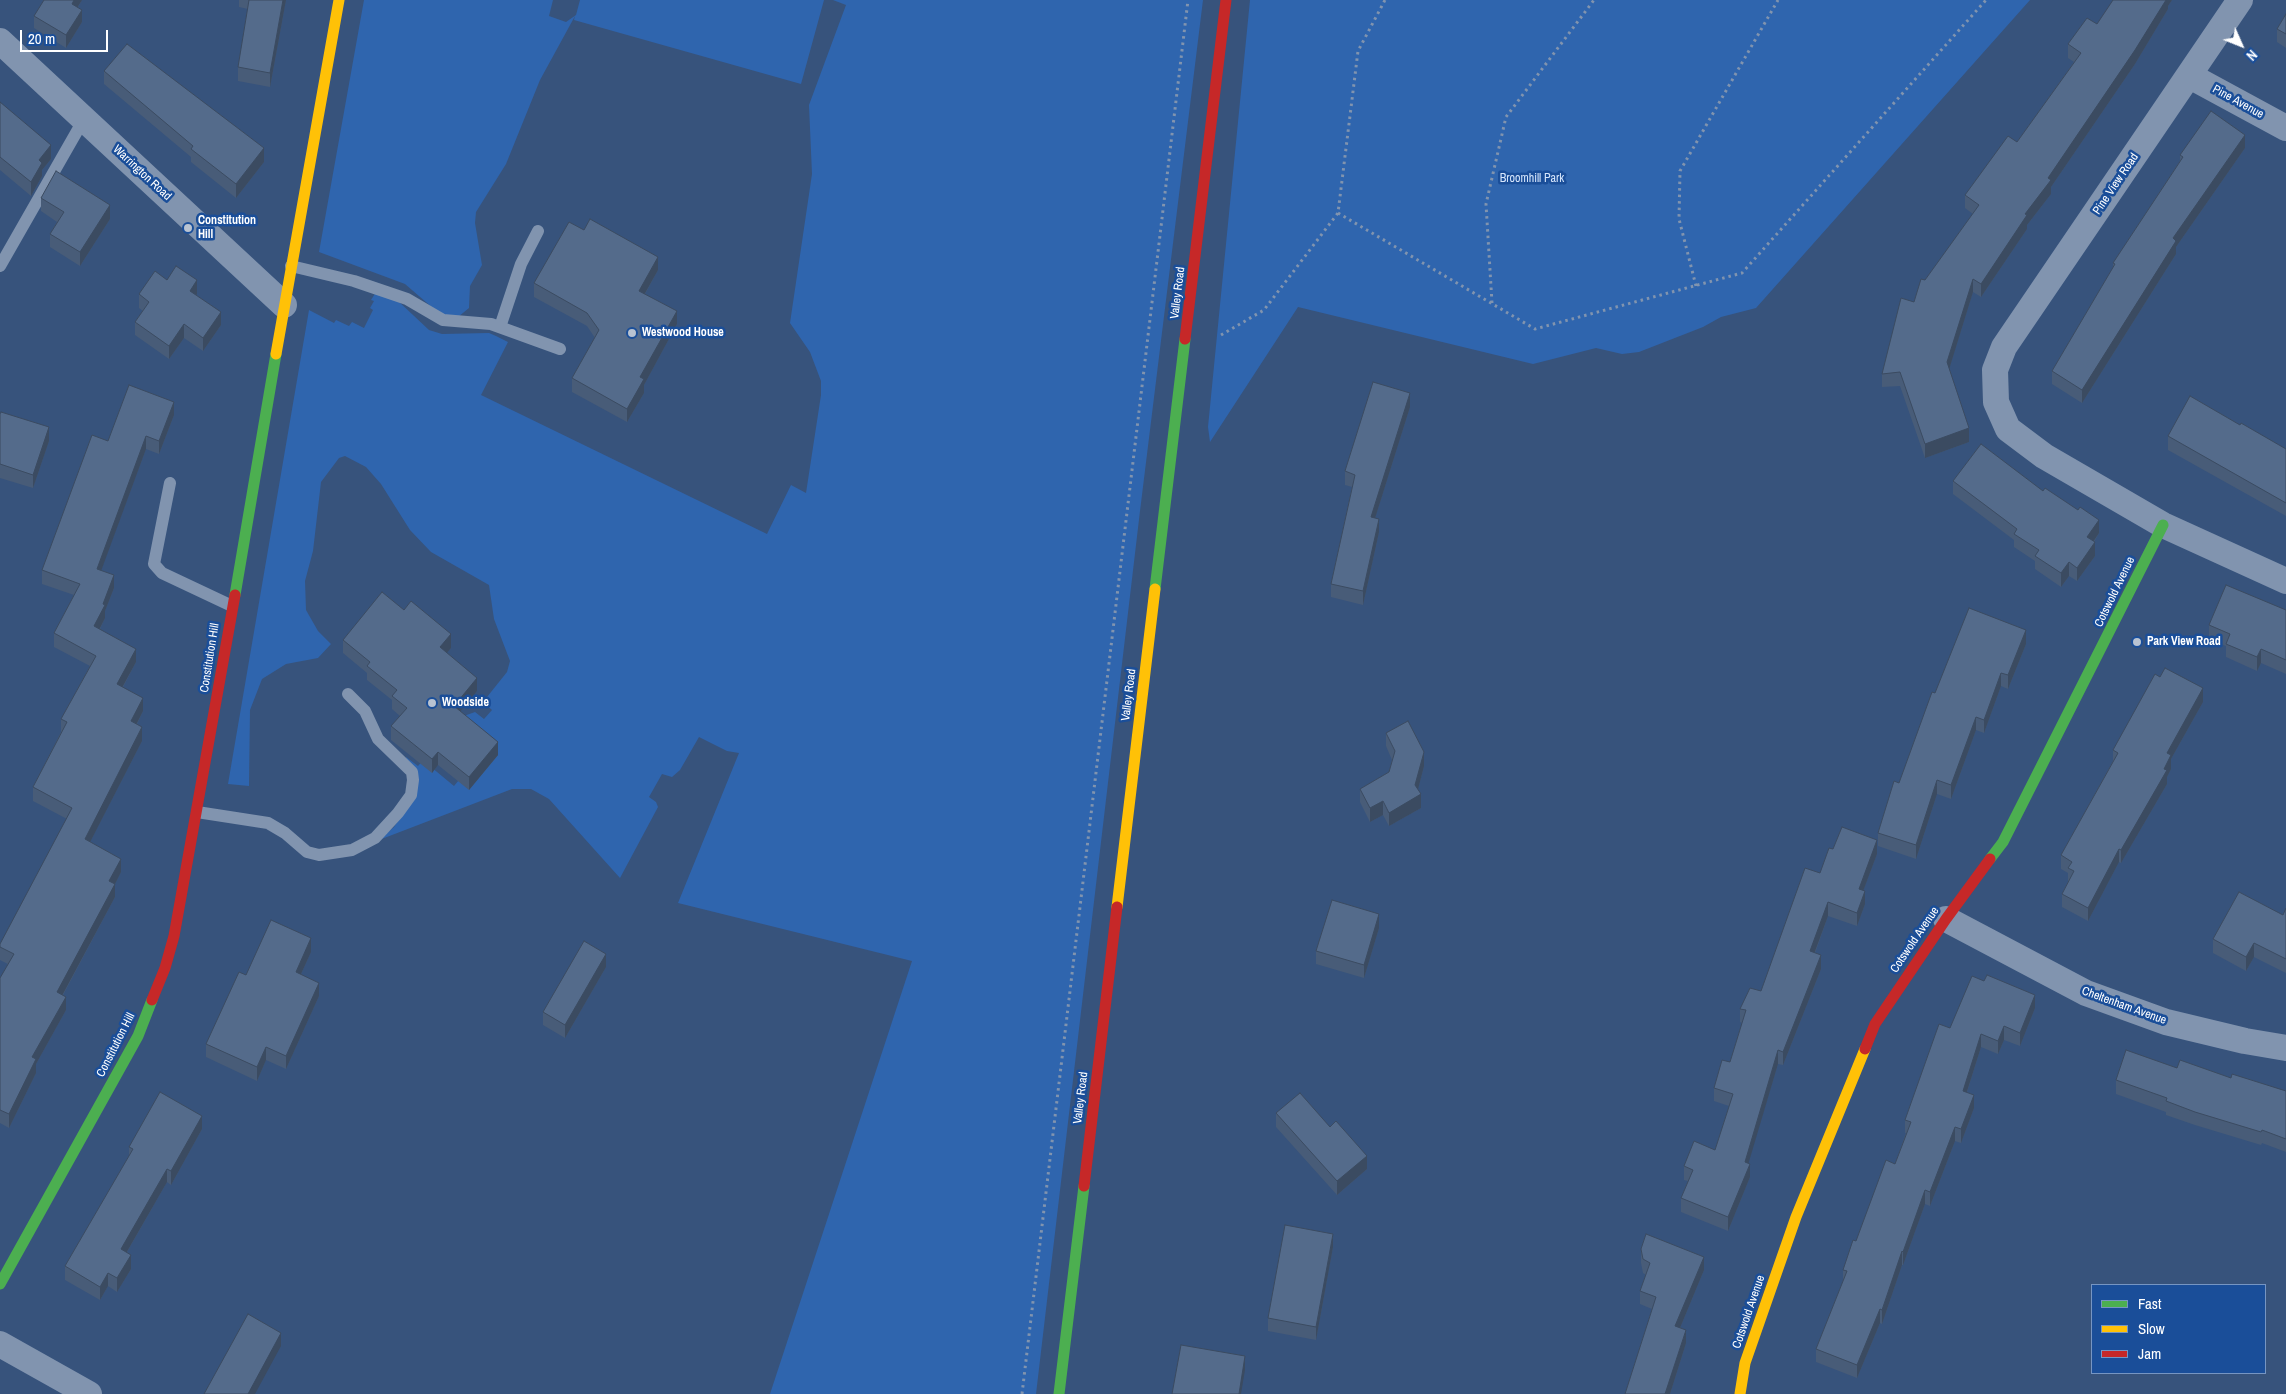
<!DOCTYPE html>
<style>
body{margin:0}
#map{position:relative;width:2286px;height:1394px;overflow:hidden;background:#37537c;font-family:"Archivo Narrow",sans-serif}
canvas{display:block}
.legend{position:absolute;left:2091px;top:1284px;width:175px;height:90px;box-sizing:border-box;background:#1a4e99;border:1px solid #7695c2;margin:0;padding:6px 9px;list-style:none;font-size:15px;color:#fff}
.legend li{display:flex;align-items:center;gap:10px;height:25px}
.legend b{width:25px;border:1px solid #7695c2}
.north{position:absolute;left:2216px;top:20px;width:50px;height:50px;-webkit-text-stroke:4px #1a4e99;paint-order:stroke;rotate:134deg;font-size:14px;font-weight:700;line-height:20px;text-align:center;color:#fff}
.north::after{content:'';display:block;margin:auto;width:18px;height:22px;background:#fff;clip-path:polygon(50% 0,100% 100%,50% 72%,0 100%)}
.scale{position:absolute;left:20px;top:30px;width:88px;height:22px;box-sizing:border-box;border:2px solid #fff;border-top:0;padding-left:6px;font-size:15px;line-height:18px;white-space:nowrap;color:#fff;-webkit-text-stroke:4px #1a4e99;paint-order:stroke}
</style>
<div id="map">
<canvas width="2286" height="1394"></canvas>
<ul class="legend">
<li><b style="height:6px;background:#4caf50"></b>Fast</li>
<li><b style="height:6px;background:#ffc107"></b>Slow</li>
<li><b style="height:6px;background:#c62828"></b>Jam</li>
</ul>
<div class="north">N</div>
<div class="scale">20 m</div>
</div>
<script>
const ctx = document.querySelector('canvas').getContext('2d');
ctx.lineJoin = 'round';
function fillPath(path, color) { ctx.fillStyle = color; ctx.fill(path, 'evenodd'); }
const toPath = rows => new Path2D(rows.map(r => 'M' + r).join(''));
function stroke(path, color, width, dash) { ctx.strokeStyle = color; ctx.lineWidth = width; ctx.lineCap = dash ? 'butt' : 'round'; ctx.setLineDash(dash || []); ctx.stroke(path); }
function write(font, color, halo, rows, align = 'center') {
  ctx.font = font + ' "Archivo Narrow",sans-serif'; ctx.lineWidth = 5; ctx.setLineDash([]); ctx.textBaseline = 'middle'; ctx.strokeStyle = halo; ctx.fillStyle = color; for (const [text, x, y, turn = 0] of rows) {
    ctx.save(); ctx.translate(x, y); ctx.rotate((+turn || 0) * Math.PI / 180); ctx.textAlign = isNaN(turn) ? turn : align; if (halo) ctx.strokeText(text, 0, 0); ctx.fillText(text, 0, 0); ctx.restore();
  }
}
fillPath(toPath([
 [364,0,553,0,549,16,566,22,576,15,580,0,824,0,801,84,574,20,575,16,540,80,506,164,476,212,475,223,482,265,470,286,469,308,458,317,441,315,405,284,319,252],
 [833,0,1203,0,1140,511,1036,1394,770,1394,912,961,678,903,739,753,727,751,699,737,680,770,672,777,662,774,649,797,656,802,658,807,620,878,549,799,531,789,512,789,379,840,394,827,404,811,411,788,406,757,418,766,426,757,431,767,454,786,482,752,455,715,461,717,475,712,484,719,492,710,483,702,507,672,510,661,494,619,489,585,431,552,410,530,381,484,366,467,345,456,339,458,321,482,313,551,305,581,306,610,318,631,331,644,318,658,286,664,262,679,250,710,249,786,228,784,309,310,334,323,336,320,349,326,352,322,364,328,373,310,370,308,374,301,371,300,376,292,397,300,429,330,442,334,489,333,496,336,508,342,481,395,767,534,791,485,806,493,821,395,821,381,810,352,790,323,812,174,809,105,846,5],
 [1250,0,2030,0,1756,308,1721,317,1703,327,1639,352,1622,354,1596,348,1533,364,1298,307,1210,442,1208,427]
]), '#2f65ae');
stroke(toPath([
 [1338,213,1535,329,1742,273,1986,0],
 [1696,286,1679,219,1680,171,1778,0],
 [1492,303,1486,204,1506,117,1594,0],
 [1221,335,1264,310,1338,213,1358,51,1385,0],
 [1022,1394,1188,0]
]), '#8194af', 3, [2.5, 4]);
stroke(toPath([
 [0,266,84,119],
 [291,266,354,281,407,299,443,320,491,324,560,349],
 [500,327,521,264,538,231],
 [170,483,154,564,162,573,232,606],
 [197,812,268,823,285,833,307,852,319,855,352,850,375,838,398,813,411,795,413,780,412,772,378,739,365,711,348,694]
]), '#8194af', 12);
stroke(toPath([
 [2240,0,2004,347,1995,370,1996,402,2008,429,2044,456,2163,525,2286,581],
 [0,41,284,305],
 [2190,76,2286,128],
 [1946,919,2086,993,2166,1022,2245,1041,2286,1048],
 [0,1344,89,1394]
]), '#8194af', 26);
stroke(toPath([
 [1155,589,1185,339],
 [235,595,276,354],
 [1990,859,2003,842,2163,525],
 [0,1284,138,1036,152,1000],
 [1059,1394,1084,1186]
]), '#4caf50', 11);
stroke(toPath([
 [276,354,339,0],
 [1117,907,1155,589],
 [1740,1394,1745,1363,1796,1217,1865,1049]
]), '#ffc107', 11);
stroke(toPath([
 [1185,339,1226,0],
 [152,1000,165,968,174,936,235,595],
 [1865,1049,1875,1024,1946,919,1990,859],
 [1084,1186,1117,907]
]), '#c62828', 11);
fillPath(toPath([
 [44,0,82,0,78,7,82,22,66,48,34,28,34,16],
 [239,0,286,0,270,87,238,81,238,67,248,9,239,7],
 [2113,0,2172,0,2168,6,2168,9,2135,64,2051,187,2051,194,2027,225,2027,229,1981,297,1973,292,1949,369,1969,442,1925,458,1900,386,1882,387,1882,374,1914,302,1925,280,1973,214,1965,208,1965,195,2017,142,2074,62,2068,58,2068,44,2097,24],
 [2286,14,2286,48,2277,42,2277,29],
 [104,71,264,162,236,198,191,162,191,157,104,84],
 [0,102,51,159,42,170,42,176,31,196,0,170],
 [2245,148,2176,247,2176,254,2082,403,2052,384,2052,371,2113,268,2113,263,2180,161,2180,155],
 [41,198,110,219,80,266,50,247,50,234,57,222,41,211],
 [658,270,645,294,677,324,644,385,644,393,627,422,572,392,572,378,595,338,587,326,534,297,534,283],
 [167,280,197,294,196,295,221,325,203,351,184,338,169,359,135,335,135,322,143,311,139,308,139,294],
 [1410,407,1375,518,1379,532,1363,605,1331,597,1331,584,1352,487,1345,485,1345,471],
 [0,414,49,441,33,488,0,478],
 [174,415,159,454,146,449,101,570,114,588,105,611,105,618,100,629,136,662,123,687,143,711,137,724,142,741,90,842,121,872,115,884,115,897,63,995,66,1010,36,1064,36,1073,9,1128,0,1123,0,978,8,964,0,960,0,944,67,819,33,801,33,787,61,732,61,719,90,666,54,647,54,633,74,595,42,584,42,570,108,441],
 [2240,425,2286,449,2286,516,2168,450,2168,436],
 [1953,481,2043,491,2099,533,2094,542,2095,556,2077,581,2069,576,2061,587,2035,569,2035,561,2014,547,2014,540,1953,494],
 [2286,610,2286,674,2261,663,2257,671,2226,657,2226,646,2209,639,2209,625],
 [343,640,451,648,446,653,477,691,460,711,498,755,469,790,438,765,432,773,391,740,391,726,400,716,392,709,392,700,367,680,367,673,343,653],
 [2026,644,2008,689,2001,686,1984,733,1976,730,1951,799,1937,794,1916,859,1878,846,1878,833,1899,783,1935,693],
 [2203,702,2171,759,2171,769,2167,777,2167,784,2121,863,2119,862,2088,921,2062,907,2062,894,2068,882,2068,873,2061,869,2061,855,2113,761,2113,750],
 [1386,733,1424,766,1418,789,1421,808,1389,826,1383,815,1370,822,1360,802,1360,789,1389,772,1392,760,1386,746],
 [1833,849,1877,854,1863,891,1865,904,1857,926,1828,916,1815,953,1821,969,1783,1065,1778,1064,1748,1163,1750,1177,1728,1231,1681,1212,1681,1198,1688,1181,1684,1180,1684,1166,1715,1150,1729,1106,1714,1101,1714,1088,1730,1062,1742,1023,1740,1022,1740,1009,1761,991,1820,873],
 [2286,908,2286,973,2254,957,2246,971,2213,953,2213,939,2283,915],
 [1379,928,1364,978,1316,964,1316,951],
 [311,952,301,974,319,996,286,1069,266,1060,257,1081,206,1057,206,1044,246,975],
 [606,967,565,1038,543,1025,543,1012],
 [2035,1008,2020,1046,2004,1040,1998,1054,1981,1047,1967,1092,1974,1108,1961,1143,1955,1141,1930,1206,1925,1204,1903,1265,1902,1265,1882,1324,1880,1323,1857,1378,1816,1362,1816,1349,1843,1283,1843,1270,1895,1164,1906,1133,1905,1133,1905,1120,1950,1028],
 [2177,1068,2231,1078,2286,1091,2286,1152,2262,1143,2261,1145,2195,1125,2166,1115,2166,1112,2116,1094,2116,1080],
 [1276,1113,1367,1169,1337,1195,1276,1127],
 [202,1129,171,1185,167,1182,127,1252,131,1269,117,1292,108,1286,100,1300,65,1280,65,1266,129,1158,129,1147],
 [1333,1247,1316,1340,1268,1331,1268,1318],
 [1641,1249,1704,1270,1680,1328,1686,1343,1670,1394,1625,1394,1652,1309,1640,1304,1640,1291,1646,1275,1643,1273,1641,1263]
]), '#485c78');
fillPath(toPath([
 [74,0,82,0,72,16,72,4],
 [283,0,286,0,270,87,270,73],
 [2166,0,2172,0,2168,6,2168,9,2135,64,2051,187,2051,194,2027,225,2027,229,1981,297,1981,284,2048,178],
 [82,10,82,22,66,48,66,35],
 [2245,135,2245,148,2176,247,2176,254,2082,403,2082,390,2173,238],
 [51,145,51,159,42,170,42,176,31,196,31,182,39,160],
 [264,148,264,162,236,198,236,184],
 [110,205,110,219,80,266,80,252],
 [658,257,658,270,639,304,639,291],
 [1973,279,1973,292,1947,376,1947,362],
 [197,280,197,294,190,304,190,291],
 [677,311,677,324,644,385,644,393,627,422,627,409,640,377],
 [221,312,221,325,203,351,203,338],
 [184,324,184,338,169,359,169,346],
 [1410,393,1410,407,1371,531,1371,517],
 [174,402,174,415,159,454,159,441],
 [49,427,49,441,33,488,33,475],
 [1969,428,1969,442,1925,458,1925,444],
 [146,436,146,449,97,582,97,569],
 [1379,519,1379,532,1363,605,1363,591],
 [2099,520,2099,533,2087,551,2087,537],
 [2095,542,2095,556,2077,581,2077,568],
 [2069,562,2069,576,2061,587,2061,573],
 [114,575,114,588,105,611,105,618,94,640,94,626],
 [2026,630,2026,644,2008,689,2008,675],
 [451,634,451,648,440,661,440,647],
 [136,649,136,662,117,697,117,684],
 [2261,649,2261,663,2257,671,2257,657],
 [2001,673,2001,686,1984,733,1984,720],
 [477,678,477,691,454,719,454,706],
 [2203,688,2203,702,2171,759,2171,769,2167,777,2167,784,2121,863,2121,850,2164,769,2167,753],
 [143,698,143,711,131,735,131,721],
 [1976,717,1976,730,1951,799,1951,785],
 [142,727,142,741,85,852,85,839],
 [498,742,498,755,469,790,469,777],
 [438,752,438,765,432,773,432,759],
 [1424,752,1424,766,1416,797,1421,794,1421,808,1389,826,1389,813,1415,785],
 [1937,780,1937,794,1916,859,1916,845],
 [1383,801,1383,815,1370,822,1370,808],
 [1877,840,1877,854,1859,902,1859,889],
 [2119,849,2119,862,2088,921,2088,908],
 [121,859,121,872,115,884,115,897,57,1005,57,992,109,881],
 [1865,891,1865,904,1857,926,1857,913],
 [1828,902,1828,916,1810,965,1810,951],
 [1379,914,1379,928,1364,978,1364,965],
 [311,938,311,952,296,985,296,972],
 [2254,943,2254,957,2246,971,2246,957],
 [606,954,606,967,565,1038,565,1025],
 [1821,955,1821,969,1783,1065,1783,1052],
 [319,983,319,996,286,1069,286,1056],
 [2035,995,2035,1008,2020,1046,2020,1033],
 [66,997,66,1010,36,1064,36,1073,9,1128,9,1114,32,1057],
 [2004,1026,2004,1040,1998,1054,1998,1041],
 [1981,1034,1981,1047,1963,1104,1963,1091],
 [266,1047,266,1060,257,1081,257,1067],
 [1778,1050,1778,1064,1745,1175,1745,1162],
 [1974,1095,1974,1108,1961,1143,1961,1129],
 [202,1116,202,1129,171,1185,171,1171],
 [1955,1127,1955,1141,1930,1206,1930,1192],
 [1367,1156,1367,1169,1337,1195,1337,1181],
 [1750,1164,1750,1177,1728,1231,1728,1217],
 [167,1169,167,1182,121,1262,121,1249],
 [1925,1190,1925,1204,1903,1265,1903,1252],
 [1333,1234,1333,1247,1316,1340,1316,1327],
 [1902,1251,1902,1265,1882,1324,1882,1310],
 [131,1255,131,1269,117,1292,117,1278],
 [1704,1257,1704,1270,1675,1340,1675,1326],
 [108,1273,108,1286,100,1300,100,1287],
 [1880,1309,1880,1323,1857,1378,1857,1365],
 [1686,1330,1686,1343,1670,1394,1665,1394],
 [281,1333,281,1346,255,1394,248,1394],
 [1245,1356,1245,1370,1241,1394,1239,1394]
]), '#3b4b61');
const building = toPath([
 [44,0,74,0,72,4,82,10,66,35,34,16,44,0],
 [249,0,283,0,270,73,238,67,249,0],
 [2113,0,2166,0,2135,50,2048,178,2051,180,2025,214,2027,215,1981,284,1973,279,1947,362,1969,428,1925,444,1900,372,1882,374,1901,298,1914,302,1921,279,1925,280,1979,205,1965,195,2008,136,2017,142,2081,53,2068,44,2087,18,2097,24,2113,0],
 [2286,14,2286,34,2277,29,2286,14],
 [127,44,264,148,236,184,191,149,193,146,104,71,127,44],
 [0,102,51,145,39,160,42,163,31,182,0,157,0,102],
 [2211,111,2245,135,2173,238,2176,241,2082,390,2052,371,2115,264,2113,263,2183,157,2180,155,2211,111],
 [56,171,110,205,80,252,50,234,64,212,41,198,56,171],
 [590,219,658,257,639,291,677,311,640,377,644,379,627,409,572,378,599,330,587,313,534,283,569,222,584,230,590,219],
 [176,266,197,280,190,291,221,312,203,338,184,324,169,346,135,322,149,302,139,294,155,271,167,280,176,266],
 [1373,382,1410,393,1371,517,1379,519,1363,591,1331,584,1355,475,1345,471,1373,382],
 [129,385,174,402,159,441,146,436,97,569,114,575,103,604,105,605,94,626,136,649,117,684,143,698,131,721,142,727,85,839,121,859,109,881,115,884,57,992,66,997,32,1057,36,1059,9,1114,0,1110,0,978,14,954,0,947,0,944,72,808,33,787,67,722,61,719,96,656,54,633,80,584,42,570,92,435,108,441,129,385],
 [2190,396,2240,425,2241,423,2286,449,2286,503,2168,436,2190,396],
 [1,412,49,427,33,475,0,464,0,414,1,412],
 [1981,444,2043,491,2045,488,2078,510,2080,507,2099,520,2087,537,2095,542,2077,568,2069,562,2061,573,2035,556,2039,550,2014,534,2017,529,1953,481,1981,444],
 [2226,585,2286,610,2286,660,2261,649,2257,657,2226,644,2230,634,2209,625,2226,585],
 [382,592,404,610,411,601,451,634,440,647,477,678,454,706,498,742,469,777,438,752,432,759,391,726,407,708,392,696,397,690,367,666,370,662,343,640,382,592],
 [1969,608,2026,630,2008,675,2001,673,1984,720,1976,717,1951,785,1937,780,1916,845,1878,833,1894,781,1899,783,1932,692,1935,693,1969,608],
 [2165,668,2203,688,2167,753,2171,755,2164,769,2167,770,2121,850,2119,849,2088,908,2062,894,2074,871,2068,868,2072,862,2061,855,2118,753,2113,750,2155,674,2160,677,2165,668],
 [1408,721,1424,752,1415,785,1421,794,1389,813,1383,801,1370,808,1360,789,1389,772,1395,751,1386,733,1408,721],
 [1842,827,1877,840,1859,889,1865,891,1857,913,1828,902,1810,951,1821,955,1783,1052,1778,1050,1745,1162,1750,1164,1728,1217,1681,1198,1693,1170,1684,1166,1694,1141,1715,1150,1733,1094,1714,1088,1722,1060,1730,1062,1746,1010,1740,1009,1750,988,1761,991,1805,868,1820,873,1829,848,1833,849,1842,827],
 [2239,892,2283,915,2286,908,2286,959,2254,943,2246,957,2213,939,2239,892],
 [1332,900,1379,914,1364,965,1316,951,1332,900],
 [271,920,311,938,296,972,319,983,286,1056,266,1047,257,1067,206,1044,239,972,246,975,271,920],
 [584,941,606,954,565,1025,543,1012,584,941],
 [1987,975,2035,995,2020,1033,2004,1026,1998,1041,1981,1034,1963,1091,1974,1095,1961,1129,1955,1127,1930,1192,1925,1190,1903,1252,1902,1251,1882,1310,1880,1309,1857,1365,1816,1349,1847,1271,1843,1270,1853,1240,1856,1241,1886,1160,1895,1164,1911,1122,1905,1120,1939,1024,1950,1028,1972,976,1984,981,1987,975],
 [2126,1050,2177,1068,2180,1060,2231,1078,2232,1074,2286,1091,2286,1139,2262,1130,2261,1132,2195,1112,2166,1101,2167,1098,2116,1080,2126,1050],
 [160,1092,202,1116,171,1171,167,1169,121,1249,131,1255,117,1278,108,1273,100,1287,65,1266,133,1149,129,1147,160,1092],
 [1300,1093,1330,1127,1336,1121,1367,1156,1337,1181,1276,1113,1300,1093],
 [1285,1225,1333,1234,1316,1327,1268,1318,1285,1225],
 [1646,1234,1704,1257,1675,1326,1686,1330,1665,1394,1625,1394,1656,1297,1640,1291,1650,1263,1643,1259,1641,1249,1646,1234],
 [248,1314,281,1333,248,1394,204,1394,248,1314],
 [1181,1345,1245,1356,1239,1394,1172,1394,1181,1345]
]);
fillPath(building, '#546b8b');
stroke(building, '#3b4b61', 1);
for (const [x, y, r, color] of [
 [188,228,5,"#b9c3d1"],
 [632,333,5,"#b9c3d1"],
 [2137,642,5,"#b9c3d1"],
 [432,703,5,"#b9c3d1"]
]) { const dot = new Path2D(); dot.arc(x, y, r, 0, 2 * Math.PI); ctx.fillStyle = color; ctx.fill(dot); stroke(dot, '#1a4e99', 2); }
write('12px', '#fff', '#1a4e99', [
 ["Pine Avenue",2238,102,29],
 ["Warrington Road",142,173,43],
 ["Pine View Road",2116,184,-56],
 ["Valley Road",1178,293,-83],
 ["Cotswold Avenue",2115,592,-64],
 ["Constitution Hill",210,658,-81],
 ["Valley Road",1129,695,-83],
 ["Cotswold Avenue",1915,940,-56],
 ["Cheltenham Avenue",2124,1006,20],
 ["Constitution Hill",116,1045,-63],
 ["Valley Road",1081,1098,-83],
 ["Cotswold Avenue",1749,1312,-71]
]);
write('12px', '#d6e6fc', '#1a4e99', [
 ["Broomhill Park",1532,179]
]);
write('bold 12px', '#fff', '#1a4e99', [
 ["Constitution",198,221],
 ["Hill",198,235],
 ["Westwood House",642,333],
 ["Park View Road",2147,642],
 ["Woodside",442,703]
], 'left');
</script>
